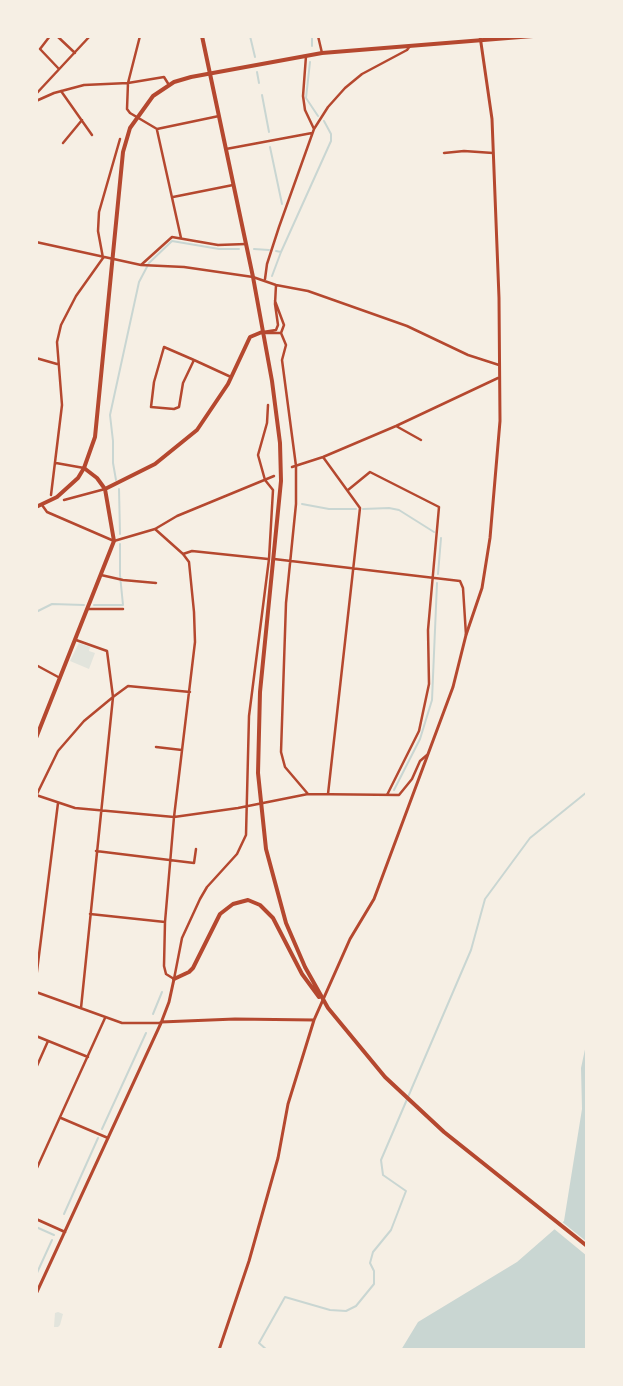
<!DOCTYPE html>
<style>
body{margin:0}
#map{position:relative;width:623px;height:1386px;overflow:hidden;background:#f6efe4;font-family:"Noto Serif",serif}
canvas{display:block}
.frame{position:absolute;inset:0;border:38px solid #f6efe4;pointer-events:none}
</style>
<div id="map">
<canvas width="623" height="1386"></canvas>
<div class="frame"></div>
</div>
<script>
const ctx = document.querySelector('canvas').getContext('2d');
ctx.lineJoin = 'round';
function fillPath(path, color) { ctx.fillStyle = color; ctx.fill(path, 'evenodd'); }
const toPath = rows => new Path2D(rows.map(r => 'M' + r).join(''));
function stroke(path, color, width, dash) { ctx.strokeStyle = color; ctx.lineWidth = width; ctx.lineCap = dash ? 'butt' : 'round'; ctx.setLineDash(dash || []); ctx.stroke(path); }
fillPath(toPath([
 [79,643,90,647,89,651,95,653,89,669,70,661],
 [58,1312,63,1314,60,1325,58,1327,54,1327,55,1313]
]), '#e2e4dc');
fillPath(toPath([
 [587,1040,587,1350,401,1350,418,1322,517,1262,564,1221,582,1109,581,1068]
]), '#c9d6d2');
fillPath(toPath([
 [561,1221,587,1242,587,1256,553,1228]
]), '#f6efe4');
stroke(toPath([
 [250,36,255,57],
 [312,46,312,36],
 [310,62,306,98,318,116],
 [257,72,259,83],
 [262,95,269,132],
 [270,147,282,204],
 [254,249,269,250],
 [276,251,281,252,331,141,331,134,324,121],
 [272,276,281,252],
 [116,480,113,463,113,441,110,415,139,282,149,263,172,241,219,249,239,249],
 [119,489,120,534],
 [302,504,329,509,356,509],
 [363,509,389,508,399,510,434,532],
 [438,574,441,538],
 [94,605,123,605,120,575,120,544],
 [36,612,52,604,84,605],
 [394,790,420,739,432,700,437,583],
 [153,1014,162,992],
 [102,1129,146,1033],
 [64,1214,98,1138],
 [36,1227,54,1235],
 [36,1275,52,1240],
 [267,1350,259,1343,285,1297,330,1310,346,1311,356,1306,374,1284,374,1271,370,1263,373,1252,391,1230,406,1191,383,1175,381,1160,471,950,485,899,530,838,587,792]
]), '#c9d6d2', 2);
stroke(toPath([
 [50,36,40,49,59,69],
 [57,36,75,53],
 [140,36,128,83,127,109,130,113,157,129,219,116],
 [318,36,322,53],
 [306,56,303,96,305,110,314,129],
 [61,91,92,135],
 [36,94,90,36],
 [36,101,54,93,84,85,128,83,164,77,169,85],
 [157,130,181,238],
 [63,143,82,120],
 [226,149,312,133],
 [444,153,464,151,493,153],
 [173,197,233,185],
 [36,242,141,265,184,267,253,277,276,285,308,291,407,326,468,355,499,365],
 [141,265,172,237,218,245,246,244],
 [265,279,267,264,279,227,314,129,328,107,345,88,362,74,407,50,410,46],
 [275,301,284,325,281,333],
 [263,332,276,330,278,325,275,304,276,285],
 [266,333,281,333],
 [281,333,286,345,282,360,296,466,296,504,286,603,281,752,285,767,308,794],
 [36,358,57,364],
 [194,360,183,383,179,407,174,409,151,407,154,382,164,347,194,360,231,377],
 [396,426,421,440],
 [323,457,360,508,328,794],
 [56,463,84,468],
 [292,467,323,457,396,426,498,378],
 [348,490,370,472,439,507,428,630,429,684,419,731,387,795],
 [51,495,62,405,57,342,61,325,76,296,103,258,98,231,99,212,120,139],
 [64,500,105,489],
 [42,505,47,512,114,541,155,529,177,516,274,476],
 [155,529,183,554,189,562,194,612,195,642,174,817,165,922,164,966,166,974,174,979,182,938,200,899,207,887,237,854,246,835,249,716,269,559,273,490,265,480,258,455,267,423,268,405],
 [183,554,192,551,268,559],
 [274,559,460,581,463,588,466,635],
 [101,575,123,580,156,583],
 [88,609,123,609],
 [36,665,60,678],
 [156,747,182,750],
 [36,795,75,808,174,817,238,808,308,794,399,795,412,779,420,761,427,755],
 [36,796,58,751,84,721,113,697,107,651,76,640],
 [96,851,194,863,196,849],
 [90,914,165,922],
 [36,979,58,803],
 [36,992,122,1023,161,1023],
 [81,1008,113,697,128,686,190,692],
 [36,1036,88,1057],
 [36,1068,48,1041],
 [61,1118,108,1138],
 [36,1170,105,1018]
]), '#b5482f', 2.5);
stroke(toPath([
 [161,1022,235,1019,314,1020],
 [36,1219,65,1232],
 [36,1294,161,1023,169,1002,174,979],
 [219,1350,249,1261,278,1158,288,1104,314,1020,350,939,374,899,453,687,466,635,482,588,490,538,500,421,499,298,492,119,480,36]
]), '#b5482f', 3);
stroke(toPath([
 [202,36,253,277,272,381,280,443,281,481,260,692,258,773,266,849,286,923,305,967,328,1008,385,1077,444,1132,587,1246],
 [105,489,155,464,197,430,228,384,250,337,262,332],
 [36,738,114,541,105,489,97,478,84,468],
 [174,979,189,972,193,968,220,914,233,904,248,900,260,905,273,918,302,974,319,997]
]), '#b5482f', 4);
stroke(toPath([
 [36,507,57,497,78,478,84,468,95,437,123,152,130,128,153,96,174,82,191,77,322,53,533,36]
]), '#b5482f', 4);
</script>
